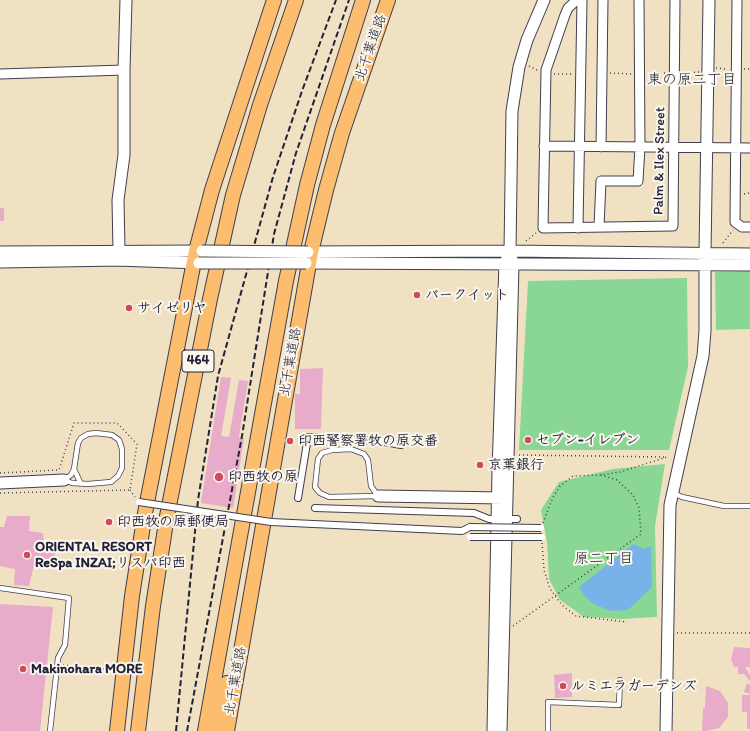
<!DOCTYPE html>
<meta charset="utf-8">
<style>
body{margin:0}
canvas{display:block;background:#f1e1c3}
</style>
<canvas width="750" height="731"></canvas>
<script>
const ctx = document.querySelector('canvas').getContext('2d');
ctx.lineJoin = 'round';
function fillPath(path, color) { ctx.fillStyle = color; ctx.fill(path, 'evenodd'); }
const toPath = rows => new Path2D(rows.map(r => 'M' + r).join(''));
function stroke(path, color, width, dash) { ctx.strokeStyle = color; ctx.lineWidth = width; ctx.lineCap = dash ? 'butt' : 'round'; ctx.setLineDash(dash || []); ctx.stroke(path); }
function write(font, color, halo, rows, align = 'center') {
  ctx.font = font + ' Itim,"Klee One",sans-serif'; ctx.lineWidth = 4; ctx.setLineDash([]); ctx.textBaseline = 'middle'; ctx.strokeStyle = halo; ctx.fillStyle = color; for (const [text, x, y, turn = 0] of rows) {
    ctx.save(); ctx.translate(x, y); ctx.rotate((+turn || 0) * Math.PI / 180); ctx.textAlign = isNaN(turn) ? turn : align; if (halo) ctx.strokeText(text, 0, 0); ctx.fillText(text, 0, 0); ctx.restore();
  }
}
fillPath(toPath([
 [750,271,750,329,716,330,715,272],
 [687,278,688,367,669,450,519,450,528,281],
 [665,464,655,526,657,617,622,619,584,617,560,600,549,579,547,542,541,510,559,482,613,469]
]), '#89d695');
fillPath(toPath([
 [634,544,644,549,651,546,652,587,628,610,611,611,596,605,586,598,579,587]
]), '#79b1e9');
fillPath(toPath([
 [0,208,4,208,4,221,0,221],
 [323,368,321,429,295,429,295,394,300,394,300,369],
 [221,377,231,378,221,436,229,437,239,380,248,381,239,437,244,439,233,508,201,503],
 [7,516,30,516,29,531,43,533,44,542,56,546,53,568,34,565,29,586,14,585,15,569,0,566,0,527,4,527],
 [0,604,53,607,40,731,0,731],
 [734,647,750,648,750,667,745,667,750,675,750,681,744,674,738,674,738,667,734,667,731,659],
 [572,673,572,697,555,698,554,675],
 [747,683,750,685,750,694,744,692],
 [706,686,720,691,728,703,728,717,719,728,707,731,707,726,707,731,702,731,703,708,705,708],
 [742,695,750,695,750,729,747,729,747,712,742,712]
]), '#e8abca');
const service = toPath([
 [96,433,112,435,119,440,122,449,122,468,118,476,111,482,88,484,72,483,64,480,71,475,74,469,78,443,81,438,88,434,96,433],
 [351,449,364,454,368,460,371,486,378,496,329,497,320,493,315,487,318,459,322,453,332,450,351,449],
 [74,469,80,482],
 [673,493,682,497,724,506,750,506],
 [0,588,69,598,65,645,58,658,50,731],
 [548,731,548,702,619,705,620,680]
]);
const pedestrian = toPath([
 [298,498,308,437,380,441,401,445],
 [315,508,474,513,489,519,517,519],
 [271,522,462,531,470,527]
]);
const minor = toPath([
 [577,0,568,8,565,15,546,70,543,228,673,226,675,0],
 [737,0,735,222,742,227,750,227],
 [0,74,124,70],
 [544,146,750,148],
 [601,147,603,0],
 [599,227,601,181,638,181,640,147,639,0],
 [578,228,582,0]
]);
const tertiary = toPath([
 [119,250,118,200,124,155,124,70,126,0],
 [0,252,202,251],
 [308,252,510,251,750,254],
 [0,262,118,260,199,263],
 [306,263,750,265],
 [0,483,64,480],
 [378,496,503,498],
 [493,731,498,471,505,263,510,251],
 [501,731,513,264,510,251,512,111,519,67,527,40,544,0],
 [666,731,670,505,703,356,705,331,705,253,709,0]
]);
const trunk = toPath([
 [117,731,132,596,145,513,196,251,212,190,274,0],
 [138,731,153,606,167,516,210,299,233,195,260,105,296,0],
 [205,731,286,281,307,185,323,125,363,0],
 [216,731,227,683],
 [227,731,311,252,326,190,342,133,388,0]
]);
stroke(service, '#413f4f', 6);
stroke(pedestrian, '#413f4f', 8);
stroke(minor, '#413f4f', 11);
stroke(tertiary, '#413f4f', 13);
stroke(trunk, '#413f4f', 16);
stroke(toPath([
 [529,66,539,71],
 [716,68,728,69],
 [744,69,750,69],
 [610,73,632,74],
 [682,73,700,72],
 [554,74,572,74],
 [648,74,666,73],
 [744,194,750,193],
 [526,241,536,233],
 [723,243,733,230],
 [519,455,664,457],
 [0,473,59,470,74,423,117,423,137,444,130,490,0,493],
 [130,490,135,497],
 [543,523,553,497,560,486,573,476,601,475,620,472,667,457],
 [513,626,641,534,639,508,633,495,617,480,601,475],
 [677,633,750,633],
 [63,665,113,670]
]), '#413f4f', 1.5, [1, 3]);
stroke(service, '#fff', 4.5);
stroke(pedestrian, '#fff', 6);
stroke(minor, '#fff', 9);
stroke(tertiary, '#fff', 11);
stroke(trunk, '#fcbd6f', 14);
stroke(toPath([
 [176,731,198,500,218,376,273,177,302,91,336,0],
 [187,731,242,436,274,234,296,153,349,0]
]), '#22223b', 2, [6, 3]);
const pedestrianBridge = toPath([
 [139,502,271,522],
 [470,527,541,528],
 [470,537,542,537]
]);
const tertiaryBridge = toPath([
 [202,251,308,252],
 [199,263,306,263]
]);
stroke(pedestrianBridge, '#413f4f', 8, []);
stroke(tertiaryBridge, '#413f4f', 13, []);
stroke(toPath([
 [542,543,544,570,550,589,562,605,576,616,627,622]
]), '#413f4f', 1.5, [1, 3]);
stroke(pedestrianBridge, '#fff', 6);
stroke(tertiaryBridge, '#fff', 11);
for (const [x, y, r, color] of [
 [417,295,4,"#d1495b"],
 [129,308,4,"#d1495b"],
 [528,440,4,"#d1495b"],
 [290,441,4,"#d1495b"],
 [480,465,4,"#d1495b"],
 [219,477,5,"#d1495b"],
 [109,522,4,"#d1495b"],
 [27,555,4,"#d1495b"],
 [23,669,4,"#d1495b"],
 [563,686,4,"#d1495b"]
]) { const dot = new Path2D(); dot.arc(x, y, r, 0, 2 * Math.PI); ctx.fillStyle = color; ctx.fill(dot); stroke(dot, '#fbf7ec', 1.5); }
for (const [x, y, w] of [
 [198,361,32]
]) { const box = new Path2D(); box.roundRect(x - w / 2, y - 11, w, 22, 3); ctx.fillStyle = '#fbf7ec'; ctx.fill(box); stroke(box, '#22223b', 1); }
write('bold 13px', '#22223b', null, [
 ["464",198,361]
]);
write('14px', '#22223b', '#fbf7ec', [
 ["北千葉道路",371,48,-71],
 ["Palm & Ilex Street",660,161,-89],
 ["北千葉道路",291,362,-80],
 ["北千葉道路",236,681,-80]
]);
write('bold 14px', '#22223b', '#fbf7ec', [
 ["パークイット",425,295],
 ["サイゼリヤ",137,308],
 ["セブン-イレブン",536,440],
 ["印西警察署牧の原交番",298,441],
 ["京葉銀行",488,465],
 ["印西牧の原",228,477],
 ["印西牧の原郵便局",117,522],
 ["ORIENTAL RESORT",35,547],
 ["ReSpa INZAI;リスパ印西",35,563],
 ["Makinohara MORE",31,669],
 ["ルミエラガーデンズ",571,686]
], 'left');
write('15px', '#22223b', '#fbf7ec', [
 ["東の原二丁目",692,80],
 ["原二丁目",604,559]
]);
</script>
